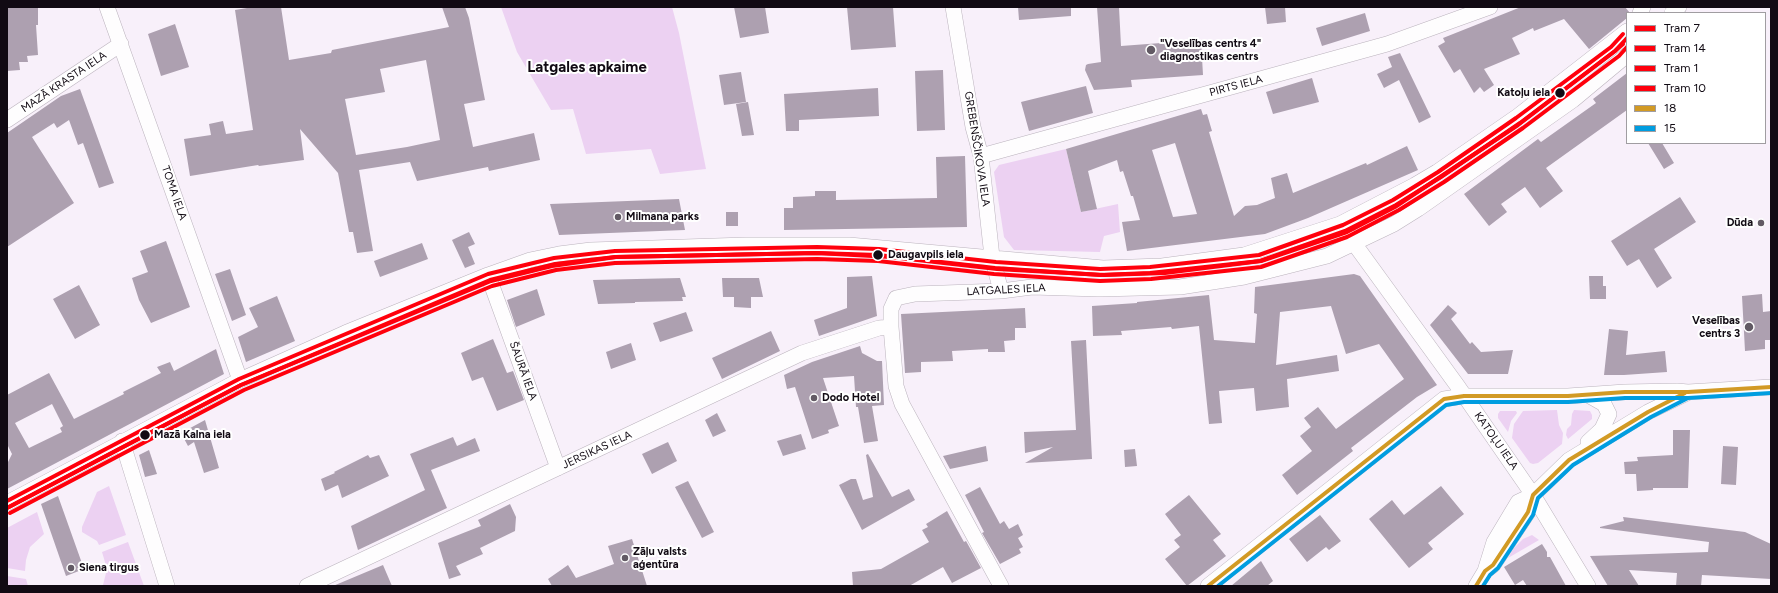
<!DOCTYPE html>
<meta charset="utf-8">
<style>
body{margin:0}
#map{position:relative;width:1778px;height:593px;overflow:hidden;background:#f8f0fa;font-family:Figtree,sans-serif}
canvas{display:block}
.frame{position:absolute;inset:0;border:8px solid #110a13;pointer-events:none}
.legend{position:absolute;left:1626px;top:12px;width:140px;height:132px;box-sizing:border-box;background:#fff;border:1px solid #a09da1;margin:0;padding:5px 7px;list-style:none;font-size:12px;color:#110a13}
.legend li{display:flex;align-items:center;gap:8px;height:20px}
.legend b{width:20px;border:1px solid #a09da1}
</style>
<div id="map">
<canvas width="1778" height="593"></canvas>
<div class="frame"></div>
<ul class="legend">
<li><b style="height:5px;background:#ff000c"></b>Tram 7</li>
<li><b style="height:5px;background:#ff000c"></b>Tram 14</li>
<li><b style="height:5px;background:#ff000c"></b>Tram 1</li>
<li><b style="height:5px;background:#ff000c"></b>Tram 10</li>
<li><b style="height:5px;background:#d29a24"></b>18</li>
<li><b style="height:5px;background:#009de0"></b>15</li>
</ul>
</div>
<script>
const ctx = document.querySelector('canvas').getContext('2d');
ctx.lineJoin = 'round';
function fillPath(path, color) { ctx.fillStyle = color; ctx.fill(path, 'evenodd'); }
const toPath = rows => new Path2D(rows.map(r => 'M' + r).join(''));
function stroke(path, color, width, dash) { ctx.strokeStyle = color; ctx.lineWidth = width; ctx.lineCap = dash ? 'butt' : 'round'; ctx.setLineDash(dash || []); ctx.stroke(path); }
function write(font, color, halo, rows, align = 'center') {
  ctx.font = font + ' Figtree,sans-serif'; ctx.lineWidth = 4; ctx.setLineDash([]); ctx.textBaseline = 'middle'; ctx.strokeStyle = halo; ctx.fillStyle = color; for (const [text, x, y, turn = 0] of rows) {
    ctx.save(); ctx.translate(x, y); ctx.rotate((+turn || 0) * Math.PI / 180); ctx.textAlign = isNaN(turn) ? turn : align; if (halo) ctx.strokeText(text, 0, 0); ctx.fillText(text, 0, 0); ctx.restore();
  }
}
fillPath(toPath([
 [501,7,672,7,679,33,706,169,660,174,651,149,586,154,573,109,551,110,517,52],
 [1066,149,1081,212,1118,204,1120,232,1104,236,1100,252,1014,250,1004,237,994,172,999,165],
 [1557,410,1559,425,1563,433,1562,444,1538,463,1533,464,1530,463,1512,438,1514,424,1523,411],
 [1574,410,1590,411,1592,415,1592,419,1568,439,1566,435,1567,429,1571,425,1572,414],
 [1500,411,1516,411,1517,413,1511,421,1508,432,1498,418,1498,414],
 [109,486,126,535,99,545,97,541,82,532,82,527,97,492],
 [37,512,44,534,30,547,26,560,25,571,7,568,7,528],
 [1532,535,1539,540,1508,558,1514,548,1523,539],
 [128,542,144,586,105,586,103,585,107,569,102,552],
 [7,576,26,579,28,586,7,586]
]), '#ecd1f2');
fillPath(toPath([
 [7,7,38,7,38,25,36,25,38,55,27,56,28,62,19,62,20,70,7,71],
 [253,7,281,7,289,60,331,53,332,50,449,27,442,7,465,7,469,18,485,100,464,104,473,147,534,133,540,160,489,171,488,167,417,181,410,162,359,170,373,251,357,253,353,232,349,232,338,173,300,129,304,160,259,166,258,165,190,176,184,139,211,135,209,124,223,121,226,134,253,130,235,10],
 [426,60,440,140,407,147,356,155,345,99,385,92,380,69],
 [734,7,765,7,769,33,740,38],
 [847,7,893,7,896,47,851,50],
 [1018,7,1071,7,1071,16,1019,20],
 [1097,7,1119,7,1121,46,1201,40,1203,75,1131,80,1132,87,1094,90,1085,70,1086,65,1088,64,1101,62],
 [1265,7,1285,7,1286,22,1267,24],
 [1521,7,1625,7,1630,13,1627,13,1627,18,1589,49,1564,19,1534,31,1533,28,1512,38,1520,54,1484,69,1494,85,1484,92,1480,87,1474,93,1460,69,1454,73,1438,46,1445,42,1443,38],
 [1365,13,1370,31,1322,46,1316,28],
 [175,24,189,67,161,76,148,34],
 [1400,53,1431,117,1419,123,1399,80,1384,88,1377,74,1392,67,1388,57],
 [943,70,945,130,917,131,915,71],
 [741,72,746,102,724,105,719,75],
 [1627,73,1627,110,1546,168,1563,191,1540,208,1525,187,1501,204,1507,212,1489,226,1464,194,1538,139,1541,142,1596,103,1593,99],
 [1312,78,1319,102,1273,114,1266,92],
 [1086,86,1093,113,1029,131,1021,102],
 [878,88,879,116,799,120,799,131,786,131,784,94],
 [80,89,114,183,99,188,83,143,78,145,69,120,57,128,54,123,32,137,74,203,7,247,7,133,61,96],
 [748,102,754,135,742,136,736,104],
 [1201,109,1203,115,1207,114,1212,131,1209,132,1234,216,1245,206,1257,205,1275,198,1271,178,1287,173,1293,193,1366,163,1367,165,1407,146,1418,170,1308,218,1265,234,1127,251,1122,222,1140,220,1133,196,1131,196,1123,171,1120,172,1117,160,1088,171,1097,209,1081,212,1066,149],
 [1175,143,1197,214,1173,217,1152,150],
 [1648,143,1662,143,1674,163,1664,169],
 [965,156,967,227,784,230,784,208,793,208,793,197,815,196,815,191,836,191,836,200,937,198,936,157],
 [1680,197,1696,222,1654,249,1672,278,1657,288,1639,259,1627,266,1611,241],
 [679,199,685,230,559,235,550,204],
 [726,212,738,212,738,226,726,226],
 [469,232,475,244,468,247,475,264,465,268,452,240],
 [166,241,190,307,151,323,139,300,132,278,148,272,140,251],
 [422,243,428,259,380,277,374,261],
 [230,269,246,315,232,321,215,274],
 [1354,274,1360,276,1437,385,1417,397,1351,448,1353,451,1297,495,1282,475,1312,451,1300,436,1311,427,1304,418,1318,407,1336,429,1404,379,1379,344,1346,354,1331,306,1280,312,1276,365,1337,355,1339,371,1287,379,1289,407,1256,411,1254,388,1219,391,1222,423,1209,424,1199,326,1172,329,1171,327,1121,331,1122,335,1093,336,1092,306,1137,303,1137,302,1209,295,1214,340,1255,343,1257,314,1254,313,1255,287],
 [872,276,877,316,819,336,814,320,847,308,847,277],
 [1589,276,1603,276,1603,286,1606,286,1606,299,1590,299],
 [680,278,686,297,682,297,683,301,635,302,635,303,598,304,593,280],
 [722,278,759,278,763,297,751,297,751,308,734,307,734,297,723,297],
 [79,285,100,325,75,339,53,299],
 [537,289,545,315,516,327,507,300],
 [1762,294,1763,312,1771,311,1771,340,1765,340,1765,349,1745,351,1742,296],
 [277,296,295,341,246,362,238,337,258,327,249,308],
 [1448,305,1457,313,1451,319,1470,344,1472,342,1481,352,1513,350,1508,374,1468,374,1430,325],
 [1025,308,1026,328,1015,328,1015,340,1004,341,1005,352,988,352,988,349,952,351,953,361,921,362,921,372,905,373,901,314],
 [686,312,693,331,660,342,653,323],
 [1609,329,1628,331,1626,355,1665,351,1667,372,1624,375,1604,375],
 [771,331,780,351,722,379,712,358],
 [493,339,507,373,513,371,524,400,497,411,483,377,472,381,461,353],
 [1086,340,1092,459,1025,463,1053,447,1025,453,1024,432,1076,430,1071,341],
 [631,343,636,360,611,369,606,352],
 [860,346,862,353,877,361,882,361,884,405,872,406,878,441,864,443,858,407,856,407,854,376,823,378,839,426,828,430,829,433,812,439,795,387,787,389,784,375,812,362],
 [216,349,224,374,7,489,7,464,12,454,7,444,7,395,49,373,74,419,124,394,123,392,161,373,157,367,170,362,174,371],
 [52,404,63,426,60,428,62,432,29,448,15,423],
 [717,413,726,431,713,437,705,420],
 [205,420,219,468,204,473,194,442,188,446,181,433],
 [1673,430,1690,430,1688,488,1653,488,1653,490,1637,491,1636,474,1625,474,1624,462,1638,461,1637,457,1673,455],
 [801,434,806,449,783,456,777,441],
 [453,437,457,446,475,438,480,451,431,470,447,508,358,550,351,526,425,490,410,454],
 [668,442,677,461,652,474,642,454],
 [986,446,988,461,950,469,943,456],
 [1723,446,1738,447,1736,485,1721,484],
 [1135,449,1137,466,1125,467,1124,450],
 [149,450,157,474,145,477,139,455],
 [868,454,892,497,909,489,915,500,862,530,839,485,851,479,856,479,863,500,873,497,866,455],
 [368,455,370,458,379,455,389,476,342,498,338,485,325,491,321,479,335,473,334,472],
 [688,481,714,532,702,538,675,487],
 [1441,486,1464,514,1428,543,1433,549,1409,568,1369,519,1392,500,1404,515],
 [980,487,1000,524,1004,521,1009,529,1018,524,1023,535,1018,538,1023,547,1019,549,1021,553,1000,564,982,533,984,532,965,495],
 [1189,495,1221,534,1213,540,1226,556,1187,586,1165,559,1180,547,1174,540,1181,535,1165,514],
 [58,496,84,569,66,576,41,504],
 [510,504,516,517,515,531,480,548,483,554,456,566,461,575,449,579,438,543,481,526,478,520],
 [947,511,964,542,966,541,981,568,952,583,943,567,909,586,853,586,852,572,881,569,929,542,922,530,928,527,926,524],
 [1320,515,1341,541,1329,550,1326,547,1307,562,1289,539],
 [1623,517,1745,532,1771,544,1771,579,1702,575,1701,586,1676,586,1677,573,1629,570,1639,586,1608,586,1590,556,1708,552,1709,542,1600,528,1600,527,1624,521],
 [632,539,647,586,552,586,548,579,568,565,576,578,614,564,608,546],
 [1542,544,1547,552,1547,557,1550,557,1566,586,1527,586,1523,580,1515,585,1504,567],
 [1261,561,1273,581,1267,586,1231,586],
 [383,565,392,586,333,586]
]), '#ada0b0');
const minor = toPath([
 [107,7,240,380],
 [953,7,973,127,981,156,992,257,1001,291],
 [1640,13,1643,7],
 [1672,13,1679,7],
 [7,120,121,44],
 [981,156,1387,44,1490,7],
 [1340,224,1459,388,1533,495,1588,586],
 [488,275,558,468],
 [122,441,167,586],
 [1588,442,1602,429,1609,414,1604,404,1588,395],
 [7,503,240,380,345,333,488,275,530,260,559,254,591,250,746,245,849,245,1103,268,1162,266,1244,255,1340,224,1415,185,1437,172,1518,116,1627,31],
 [1489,568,1493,565,1528,512,1533,495],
 [307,586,802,353,879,328,891,327],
 [1001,586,902,404,896,386,891,327,891,309,896,298,915,294,1001,291,1032,287,1099,289,1180,287,1244,277,1327,256,1394,224,1418,209,1573,100,1627,55],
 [1208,586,1444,399,1464,396,1568,396,1625,392,1677,391,1688,392,1771,387],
 [1476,586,1485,571,1494,542,1518,502,1533,495,1569,460,1648,412,1687,393]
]);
stroke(minor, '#bbb3bd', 16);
stroke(minor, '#fefdfe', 15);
stroke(toPath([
 [1208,586,1444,399,1464,396,1568,396,1625,392,1688,392,1771,387],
 [1476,586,1485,571,1493,565,1528,512,1533,495,1569,460,1648,412,1685,393]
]), '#d29a24', 4);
stroke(toPath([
 [1218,586,1446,405,1464,402,1568,402,1625,398,1688,398,1771,393],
 [1483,586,1490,575,1498,568,1533,515,1538,498,1573,465,1651,417,1688,398]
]), '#009de0', 4);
stroke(toPath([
 [7,508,241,385,490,280,555,264,615,257,817,253,878,255,995,268,1100,275,1150,273,1260,261,1345,231,1396,205,1441,177,1520,123,1615,51,1627,38]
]), '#ff000c', 4);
stroke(toPath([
 [10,513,244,390,492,286,556,270,615,263,817,259,878,261,994,274,1100,281,1151,279,1261,267,1347,237,1399,210,1444,182,1523,128,1619,56,1627,47]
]), '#ff000c', 4);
stroke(toPath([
 [7,501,239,379,488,274,554,258,615,251,817,247,879,249,996,262,1100,269,1150,267,1259,255,1343,225,1393,200,1438,172,1516,118,1611,47,1623,34]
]), '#ff000c', 4);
stroke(toPath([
 [7,508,241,385,491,281,552,266,616,257,817,253,891,257,997,269,1104,275,1165,273,1261,261,1347,232,1395,207,1518,125,1615,51,1623,44]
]), '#ff000c', 4);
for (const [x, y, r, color] of [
 [1151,50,5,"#625a64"],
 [1560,93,5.5,"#110a13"],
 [618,217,4,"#625a64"],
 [1761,223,4,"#625a64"],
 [878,255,5.5,"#110a13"],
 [1749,327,5,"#625a64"],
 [814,398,4,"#625a64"],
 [145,435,5.5,"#110a13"],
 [625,558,4,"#625a64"],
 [71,568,4,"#625a64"]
]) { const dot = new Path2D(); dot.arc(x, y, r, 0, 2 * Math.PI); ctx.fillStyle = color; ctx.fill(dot); stroke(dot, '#fff', 1.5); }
write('bold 11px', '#110a13', '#fff', [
 ["\"Veselības centrs 4\"",1160,44],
 ["diagnostikas centrs",1160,57],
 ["Milmana parks",626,217],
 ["Dūda",1753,223,"right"],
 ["Veselības",1740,321,"right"],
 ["centrs 3",1740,334,"right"],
 ["Dodo Hotel",822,398],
 ["Zāļu valsts",633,552],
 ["aģentūra",633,565],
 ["Siena tirgus",79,568]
], 'left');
write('11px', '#110a13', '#fff', [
 ["MAZĀ KRASTA IELA",64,82,-34],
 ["PIRTS IELA",1236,86,-15],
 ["GREBENŠČIKOVA IELA",977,149,81],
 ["TOMA IELA",174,193,71],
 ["LATGALES IELA",1006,290,-3],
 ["ŠAURĀ IELA",523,371,70],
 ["KATOĻU IELA",1496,441,55],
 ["JERSIKAS IELA",597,450,-25]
]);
write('bold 11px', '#110a13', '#fff', [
 ["Katoļu iela",1550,93,"right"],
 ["Daugavpils iela",888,255],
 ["Mazā Kalna iela",154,435]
], 'left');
write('bold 15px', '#110a13', '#fff', [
 ["Latgales apkaime",587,68]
]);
</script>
